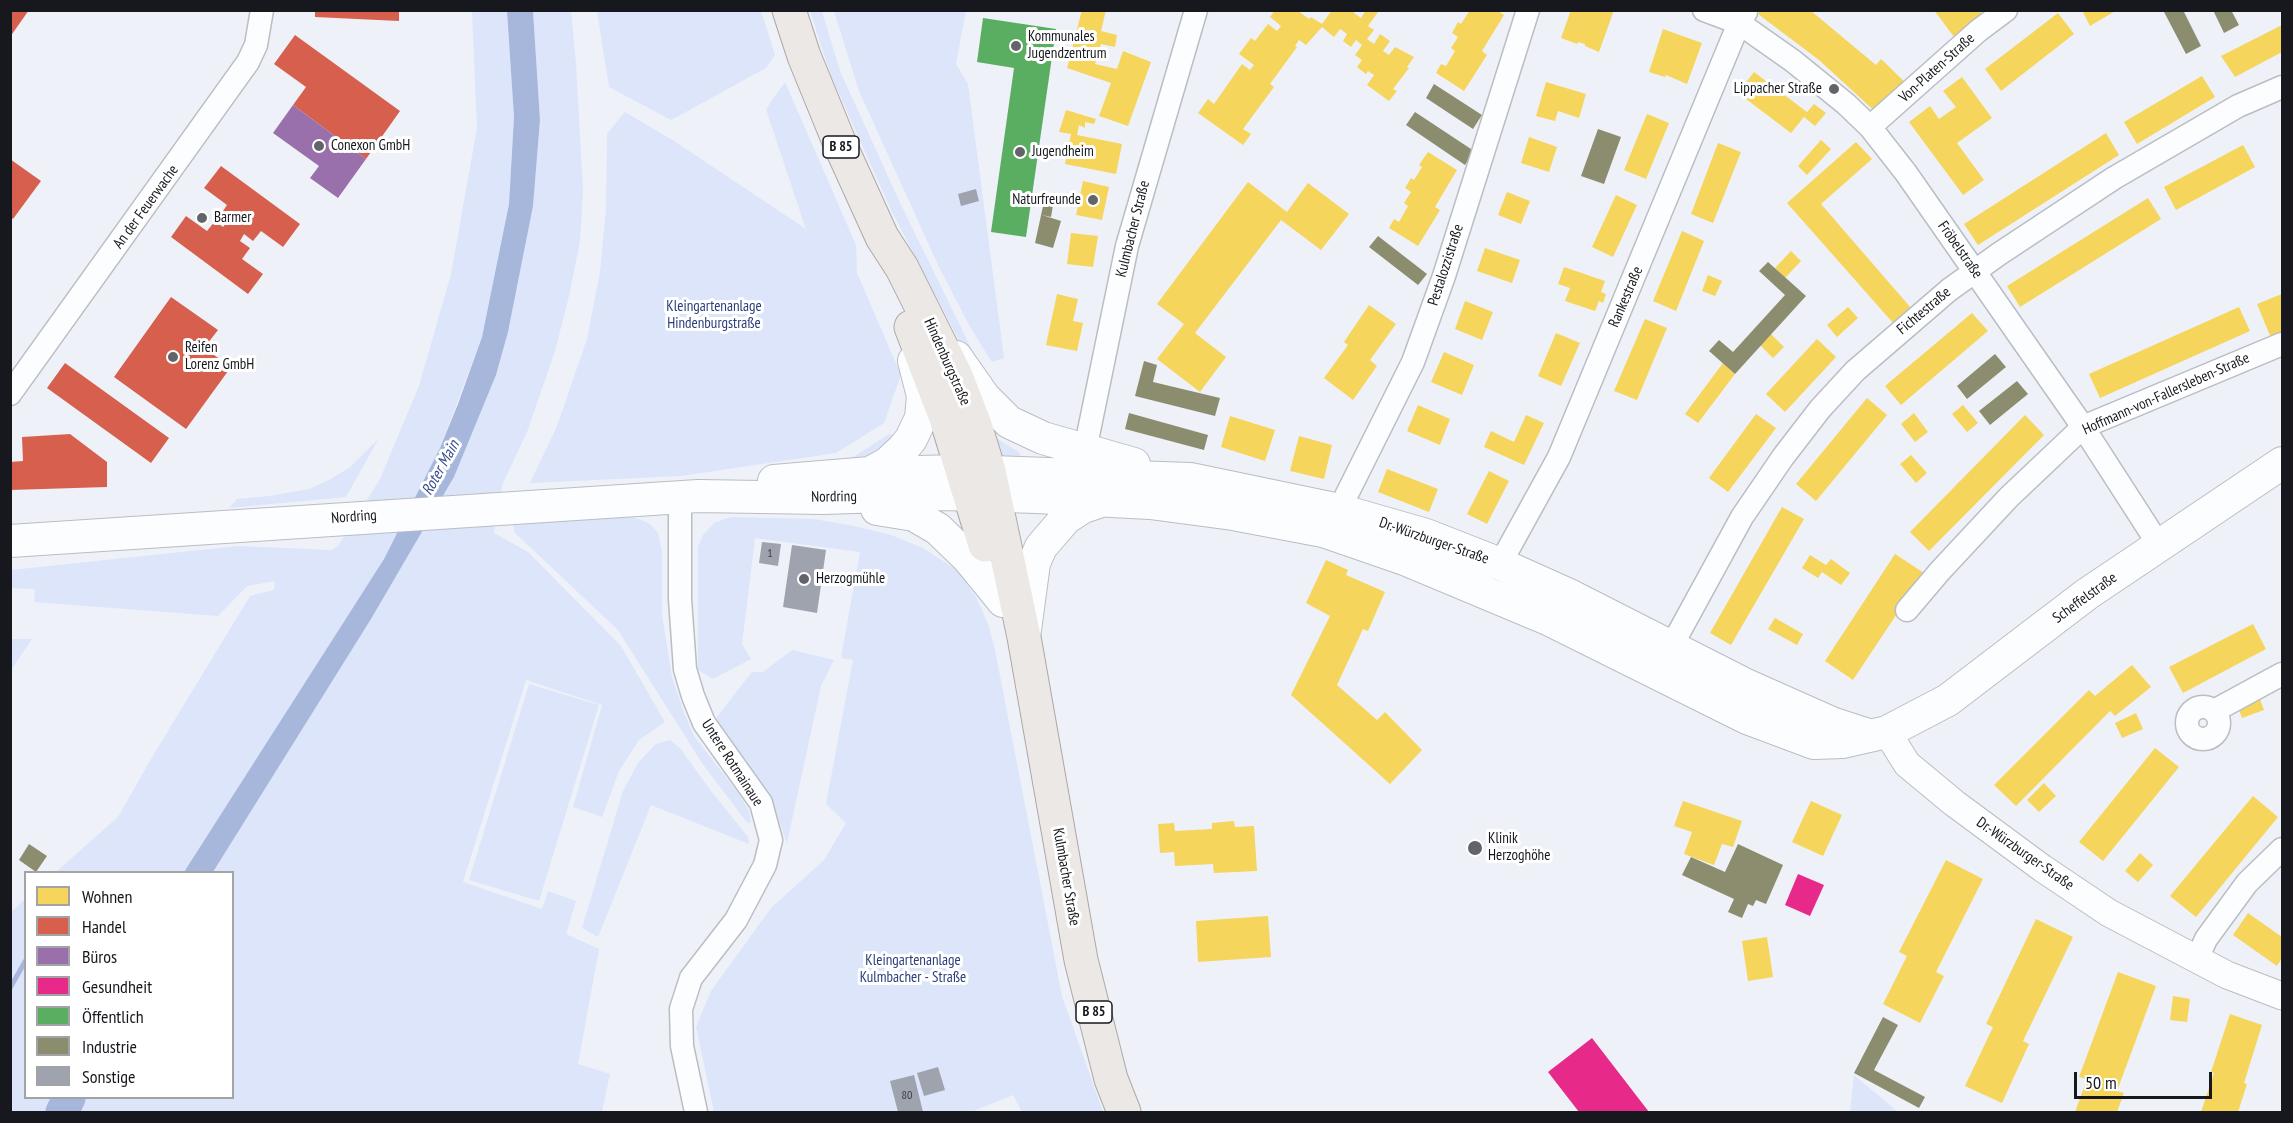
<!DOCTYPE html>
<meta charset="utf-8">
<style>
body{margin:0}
#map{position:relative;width:2293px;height:1123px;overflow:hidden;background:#eef1f8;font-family:"PT Sans Narrow",sans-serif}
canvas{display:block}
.frame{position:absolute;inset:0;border:12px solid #16181d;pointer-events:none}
.legend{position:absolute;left:24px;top:871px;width:210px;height:228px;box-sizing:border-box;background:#fff;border:2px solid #a2a3a5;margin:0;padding:8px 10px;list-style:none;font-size:18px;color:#16181d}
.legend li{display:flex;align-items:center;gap:12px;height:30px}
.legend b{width:30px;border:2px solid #a2a3a5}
.scale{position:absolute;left:2074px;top:1072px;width:138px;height:27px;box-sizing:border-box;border:3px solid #16181d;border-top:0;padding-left:8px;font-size:18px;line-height:21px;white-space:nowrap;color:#16181d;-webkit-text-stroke:4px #fff;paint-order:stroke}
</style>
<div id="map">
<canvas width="2293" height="1123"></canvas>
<div class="frame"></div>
<ul class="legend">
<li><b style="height:16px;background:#f6d55c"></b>Wohnen</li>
<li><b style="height:16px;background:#d6604d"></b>Handel</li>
<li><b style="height:16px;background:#9970ab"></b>Büros</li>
<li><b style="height:16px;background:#e7298a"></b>Gesundheit</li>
<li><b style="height:16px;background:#5aae61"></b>Öffentlich</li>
<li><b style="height:16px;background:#8c8c6e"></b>Industrie</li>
<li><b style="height:16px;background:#9ea3ae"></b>Sonstige</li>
</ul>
<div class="scale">50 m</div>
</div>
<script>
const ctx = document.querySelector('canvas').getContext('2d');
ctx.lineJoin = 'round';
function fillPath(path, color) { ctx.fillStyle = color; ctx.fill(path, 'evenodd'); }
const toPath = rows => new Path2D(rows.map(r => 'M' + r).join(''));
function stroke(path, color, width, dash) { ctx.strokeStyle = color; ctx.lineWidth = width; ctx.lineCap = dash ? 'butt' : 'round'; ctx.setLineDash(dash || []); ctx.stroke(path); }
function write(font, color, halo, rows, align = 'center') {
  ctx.font = font + ' "PT Sans Narrow",sans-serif'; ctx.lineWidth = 6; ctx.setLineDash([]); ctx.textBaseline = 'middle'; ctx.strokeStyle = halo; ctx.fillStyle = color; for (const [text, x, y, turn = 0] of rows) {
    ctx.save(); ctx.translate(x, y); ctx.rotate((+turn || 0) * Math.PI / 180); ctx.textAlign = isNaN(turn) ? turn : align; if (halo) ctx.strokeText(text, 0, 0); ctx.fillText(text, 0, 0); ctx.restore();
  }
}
fillPath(toPath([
 [472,11,507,11,514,117,509,204,482,337,440,448,384,559,184,872,56,872,118,817,151,759,250,596,274,590,275,581,247,586,218,616,34,602,35,589,11,588,11,570,238,546,331,550,338,546,380,479,419,386,451,274,477,128],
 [533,11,571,11,576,63,583,191,580,241,569,296,555,351,527,432,503,483,494,533,528,552,621,646,665,722,639,740,619,771,602,817,573,807,602,705,526,680,463,882,542,909,548,891,576,901,566,934,599,949,578,1064,610,1074,602,1112,11,1112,10,913,25,899,26,1098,232,1098,232,872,213,872,371,619,454,477,496,375,508,332,533,206,540,120],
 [597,11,761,11,775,55,766,68,671,120,609,87],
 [810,11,822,11,840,71,902,207,974,354,972,365,892,212,831,76],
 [834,11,966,11,956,64,968,84,1004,358,992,362,970,327,939,267,859,91],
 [785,82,856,245,857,273,901,375,884,423,836,453,681,476,530,483,557,426,587,339,600,272,606,209,607,134,625,112,674,141,806,229,766,109],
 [986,432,1019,452,1022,459,1000,460],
 [889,434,904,436,885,455,832,465,850,459],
 [379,438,346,497,229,508,237,499,270,496,309,489,329,480,349,468],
 [624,516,639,519,650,524,658,533,662,551,662,615,672,677,684,713,694,736,739,794,749,811,751,822,749,823,745,820,702,763,618,630,514,532,514,522],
 [731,517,814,519,854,526,891,535,923,548,957,570,976,597,988,624,995,650,1062,996,1103,1112,1022,1112,1013,1095,971,1112,714,1112,696,1027,711,991,771,908,824,860,846,823,826,804,853,660,841,658,860,552,755,538,742,644,751,659,713,679,698,670,698,547,703,535,714,523],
 [11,639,32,639,11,670,10,639],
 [792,650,834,660,821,686,787,843,772,801,713,722,752,672,763,672],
 [529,684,599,705,539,901,469,880],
 [670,740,680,748,711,791,748,837,749,844,651,805,598,937,582,928,623,791,638,763,656,744],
 [1854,1075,1898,1112,1850,1112]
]), '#dce5fa');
fillPath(toPath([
 [507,11,533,11,540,120,533,206,508,332,496,375,454,477,371,619,213,872,184,872,384,559,440,448,458,404,482,337,509,204,514,117]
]), '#a7b6db');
fillPath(toPath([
 [1082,10,1106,10,1101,31,1117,35,1115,47,1101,44,1095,64,1117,69,1123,51,1151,62,1128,126,1099,116,1111,83,1067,68],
 [1275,10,1297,10,1309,19,1311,17,1322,24,1332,10,1356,10,1354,13,1361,18,1366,10,1375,10,1378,12,1368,26,1374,30,1367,39,1374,44,1380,34,1390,41,1383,51,1389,55,1395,47,1414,57,1407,67,1409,68,1393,89,1397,91,1389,101,1367,85,1374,75,1368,71,1366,74,1357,67,1362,60,1355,55,1362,45,1356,40,1351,47,1343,41,1347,34,1340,29,1334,37,1322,27,1306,45,1299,40,1295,46,1297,47,1270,84,1274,87,1243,129,1251,134,1243,145,1198,113,1208,99,1214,104,1242,64,1250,70,1254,65,1239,54,1251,38,1255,41,1268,24,1277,31,1281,26,1270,17],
 [1470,10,1497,10,1504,15,1482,51,1487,55,1464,91,1436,73,1441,64,1446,66,1455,51,1451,48,1458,37,1452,33,1458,22,1461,24],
 [1571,10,1614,10,1599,52,1585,46,1585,44,1578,42,1577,44,1561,38],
 [1761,10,1810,10,1876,65,1881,59,1909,86,1880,116,1819,60,1758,14],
 [1934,10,1979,10,1986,19,1957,41],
 [2082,10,2117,10,2090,26],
 [2058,13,2074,34,2001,91,1985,69],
 [2282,25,2282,52,2235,77,2221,56],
 [1663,29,1702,43,1687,84,1666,75,1665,77,1649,72],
 [1754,72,1807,112,1814,104,1826,113,1815,126,1804,117,1791,133,1738,93],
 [2202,76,2215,97,2137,144,2124,122],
 [1962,77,1992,118,1957,143,1984,180,1963,195,1909,122,1930,106,1939,119,1956,107,1943,91],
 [1546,82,1586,94,1579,118,1558,111,1555,121,1536,116],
 [1066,110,1096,119,1094,124,1085,122,1085,128,1079,125,1077,135,1122,144,1116,174,1065,164,1071,134,1059,132],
 [1647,114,1669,123,1646,179,1624,170],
 [2106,133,2119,155,1978,245,1964,224],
 [1529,137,1557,147,1549,172,1521,163],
 [1821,140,1831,149,1807,175,1798,166],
 [1856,142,1872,159,1821,204,1911,308,1894,324,1787,203],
 [1718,143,1741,152,1713,223,1691,214],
 [2243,145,2255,167,2176,210,2164,187],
 [1428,152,1457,170,1435,207,1440,210,1418,246,1389,228,1394,219,1399,222,1408,206,1404,203,1411,192,1405,188,1411,178,1414,180,1422,167,1419,165],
 [1083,181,1109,187,1102,220,1076,215],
 [1248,182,1287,212,1308,183,1349,214,1321,250,1281,220,1195,333,1226,357,1200,392,1157,359,1184,324,1157,304],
 [1507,192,1530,201,1521,224,1498,215],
 [1616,195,1637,205,1613,257,1592,247],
 [2148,198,2161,219,2020,307,2007,286],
 [1682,231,1704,241,1676,311,1653,301],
 [1071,233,1098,236,1093,267,1067,264],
 [1485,248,1520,260,1512,283,1477,271],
 [1791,251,1801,261,1785,278,1775,268],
 [1564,267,1605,281,1601,292,1606,294,1603,303,1599,301,1595,311,1565,301,1570,288,1558,284],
 [1708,275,1722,281,1715,296,1702,291],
 [1057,294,1078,299,1073,321,1083,323,1077,351,1046,345],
 [2282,294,2282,339,2273,343,2257,304],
 [1465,301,1493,312,1482,340,1455,329],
 [1369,305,1396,324,1370,360,1377,366,1353,400,1324,378,1348,345,1344,342],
 [1848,307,1858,318,1837,337,1827,325],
 [2239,307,2250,331,2100,398,2089,374],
 [1972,313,1988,331,1901,405,1885,386],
 [1645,319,1667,328,1637,400,1614,391],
 [1556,333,1580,343,1561,386,1538,376],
 [1771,334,1784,347,1773,358,1760,345],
 [1817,339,1836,357,1785,412,1766,394],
 [1444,352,1474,365,1462,395,1431,382],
 [1723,363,1735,374,1698,423,1685,414],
 [1867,398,1887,415,1816,501,1796,484],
 [1418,405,1450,419,1440,445,1407,431],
 [1963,405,1978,423,1967,432,1952,414],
 [1914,413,1928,432,1915,442,1901,424],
 [1756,414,1776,428,1728,492,1709,478],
 [1526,415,1544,423,1524,465,1484,447,1491,431,1514,442],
 [2025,415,2044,435,1929,551,1910,532],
 [1230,416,1275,430,1265,461,1221,447],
 [1299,436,1332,445,1324,479,1290,471],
 [1911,455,1927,473,1916,483,1900,464],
 [1387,469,1438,489,1429,512,1378,492],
 [1489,471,1509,481,1487,524,1467,514],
 [1782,507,1804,519,1731,645,1710,633],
 [1895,554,1924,573,1853,680,1825,661],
 [1810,555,1826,565,1831,559,1850,573,1841,585,1822,572,1818,578,1802,568],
 [1326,560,1348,570,1346,575,1385,592,1368,631,1363,629,1337,685,1377,720,1385,712,1422,750,1390,784,1291,695,1330,616,1306,603],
 [1775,618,1803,634,1797,645,1768,629],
 [2253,624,2266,649,2183,693,2169,667],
 [2132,665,2151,687,2115,716,2110,711,2016,806,1994,785,2089,690,2095,696],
 [2258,694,2264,710,2242,718,2236,702],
 [2136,713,2143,729,2122,738,2115,723],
 [2155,748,2179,767,2103,861,2079,842],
 [2044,783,2056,796,2039,812,2027,800],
 [2253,796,2278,817,2196,917,2170,896],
 [1683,801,1742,821,1733,847,1722,844,1714,865,1684,854,1692,832,1674,826],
 [1811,801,1842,815,1823,856,1792,842],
 [1234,821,1235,827,1254,826,1257,871,1214,873,1213,864,1175,866,1174,852,1160,853,1158,824,1174,823,1175,831,1212,829,1212,823],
 [2140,853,2153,865,2138,882,2125,871],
 [1946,860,1983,879,1936,972,1944,976,1920,1023,1883,1004,1907,956,1899,952],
 [2248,913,2282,937,2282,958,2277,966,2233,935],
 [1268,916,1271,957,1198,962,1196,921],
 [2036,919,2073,937,2023,1041,2029,1044,2002,1103,1965,1086,1993,1027,1986,1024],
 [1767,937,1773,977,1748,981,1742,941],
 [2118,972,2156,986,2117,1091,2124,1093,2117,1112,2075,1112,2087,1079,2079,1077],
 [2173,996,2190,999,2187,1022,2170,1020],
 [2230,1014,2262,1025,2244,1083,2247,1084,2238,1112,2201,1112,2214,1073,2211,1072]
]), '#f6d55c');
fillPath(toPath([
 [10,10,29,10,10,37],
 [315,10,399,10,399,21,315,17],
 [295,35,400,111,366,159,293,105,306,87,274,64],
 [10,159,41,181,13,219,10,217],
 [221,166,300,224,283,247,261,231,253,241,244,234,240,241,250,248,242,259,263,274,248,294,171,237,186,216,207,231,215,221,223,227,229,220,221,214,227,205,204,188],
 [171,297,218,330,204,348,231,367,186,429,114,377],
 [65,363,169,438,151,463,47,388],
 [70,434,107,462,107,487,10,490,10,462,23,461,22,437]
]), '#d6604d');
fillPath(toPath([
 [293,105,366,159,338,198,310,178,319,166,273,133]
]), '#9970ab');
fillPath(toPath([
 [1798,874,1824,885,1810,916,1785,905],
 [1592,1038,1649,1112,1579,1112,1548,1072]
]), '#e7298a');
fillPath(toPath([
 [983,18,1056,29,1026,237,991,232,1014,68,977,62]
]), '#5aae61');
fillPath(toPath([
 [2163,10,2183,10,2201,46,2186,54],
 [2213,10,2231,10,2239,25,2224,33],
 [1434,84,1482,115,1473,129,1426,98],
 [1415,112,1474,151,1465,165,1406,125],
 [1598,129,1621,137,1604,184,1581,176],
 [1045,197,1054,199,1051,217,1042,215,1061,221,1053,248,1035,243],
 [1378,236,1427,274,1418,285,1369,247],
 [1768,262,1806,296,1735,374,1709,351,1719,340,1733,352,1785,295,1759,271],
 [1995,354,2006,367,1967,399,1957,386],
 [1144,361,1157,365,1153,382,1220,398,1215,416,1135,396],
 [2017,381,2028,394,1990,425,1979,411],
 [1129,413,1208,435,1204,450,1125,429],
 [29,844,47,856,36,872,19,860],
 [1738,844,1783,865,1766,904,1756,900,1753,906,1748,904,1742,918,1728,912,1734,899,1682,875,1691,857,1725,872],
 [1883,1017,1898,1025,1874,1070,1925,1097,1919,1108,1854,1073]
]), '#8c8c6e');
stroke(toPath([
 [10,988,26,960]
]), '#a7b6db', 5);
stroke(toPath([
 [62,1112,69,1098]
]), '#a7b6db', 33);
fillPath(toPath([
 [976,189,979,201,961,206,958,194],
 [762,542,781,544,778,566,759,563],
 [792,545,826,550,817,613,783,607],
 [938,1067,945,1090,924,1096,917,1073],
 [914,1075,923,1112,898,1112,890,1081]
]), '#9ea3ae');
const minor = toPath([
 [1704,10,1739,23,1793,61,1846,104,1870,127,1906,173,2083,427,2159,545],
 [1870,127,1978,31,2006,10],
 [10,394,248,62,256,45,262,10],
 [1085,450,1127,246,1196,10],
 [680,497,680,599,685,669,693,696,704,723,761,803,771,840,765,865,736,920,691,978,681,1009,682,1046,696,1112],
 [1339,510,1413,362,1444,276,1528,10],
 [1500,564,1559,457,1739,23,1746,12],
 [1907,610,1940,571,2009,497,2083,427,2282,344],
 [1671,647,1742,517,1783,457,1820,409,1855,371,1949,290,1999,254,2114,178,2238,106,2282,87],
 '2187 723a16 16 0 1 1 32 0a16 16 0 1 1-32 0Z',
 [2214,711,2282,674],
 [2197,959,2206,939,2247,883,2282,849]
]);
const tertiary = toPath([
 [1887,732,1907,764,1954,803,2042,868,2109,913,2227,975,2282,996]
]);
const secondary = toPath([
 [956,357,984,397,1009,422,1043,438,1134,464],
 [870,473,888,463,903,449,911,439,921,418,923,396,914,361],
 [774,481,870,473,963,471,1190,479,1339,510,1426,535,1500,564,1567,594,1744,684,1834,724,1865,734],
 [877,509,914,515,938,529,968,558,1003,601],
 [10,541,698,496,823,498,944,494,1036,497,1150,503,1233,514,1323,531,1407,560,1548,619,1747,718,1814,743,1843,742,1887,732,1948,700,2087,594,2282,463],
 [1025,630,1034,563,1041,547,1066,518,1083,507,1101,501]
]);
const primary = toPath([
 [789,10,804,56,842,149,882,237,902,268,956,376,975,425,989,471,1024,637,1081,960,1111,1079,1124,1112],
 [911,327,946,418,985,545]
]);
stroke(minor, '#babdc2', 25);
stroke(tertiary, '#babdc2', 29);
stroke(secondary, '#babdc2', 34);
stroke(primary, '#afa7a6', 35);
stroke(minor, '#fcfdfe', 22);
stroke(tertiary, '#fcfdfe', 27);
stroke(secondary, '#fcfdfe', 32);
stroke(primary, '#ece8e6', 33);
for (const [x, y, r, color] of [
 [1016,46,6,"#62646a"],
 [1834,89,6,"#62646a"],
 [319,146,6,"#62646a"],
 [1020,152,6,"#62646a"],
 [1093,200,6,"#62646a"],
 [202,218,6,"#62646a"],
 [173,357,6,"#62646a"],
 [804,579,6,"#62646a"],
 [1475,848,8,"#62646a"]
]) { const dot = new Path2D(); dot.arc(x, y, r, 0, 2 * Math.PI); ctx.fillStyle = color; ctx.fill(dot); stroke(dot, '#fff', 2); }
write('12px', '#383b41', null, [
 ["1",770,554],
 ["80",907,1096]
]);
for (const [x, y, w] of [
 [841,147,36],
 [1094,1012,36]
]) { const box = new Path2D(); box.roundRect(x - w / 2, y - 11, w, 22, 4.5); ctx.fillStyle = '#fff'; ctx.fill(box); stroke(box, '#16181d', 1.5); }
write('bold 14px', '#16181d', null, [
 ["B 85",841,147],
 ["B 85",1094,1012]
]);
write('15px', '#16181d', '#fff', [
 ["Kommunales",1028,37],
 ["Jugendzentrum",1028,54],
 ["Lippacher Straße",1822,89,"right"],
 ["Conexon GmbH",331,146],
 ["Jugendheim",1032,152],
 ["Naturfreunde",1081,200,"right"],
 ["Barmer",214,218],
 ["Reifen",185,348],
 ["Lorenz GmbH",185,365],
 ["Herzogmühle",816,579],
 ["Klinik",1488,839],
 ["Herzoghöhe",1488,856]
], 'left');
write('15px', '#16181d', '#fff', [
 ["Von-Platen-Straße",1937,68,-42],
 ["An der Feuerwache",146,207,-54],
 ["Kulmbacher Straße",1133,229,-76],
 ["Fröbelstraße",1960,250,55],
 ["Pestalozzistraße",1446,265,-72],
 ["Rankestraße",1626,297,-67],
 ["Fichtestraße",1924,311,-40],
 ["Hindenburgstraße",947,362,66],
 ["Hoffmann-von-Fallersleben-Straße",2166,394,-24],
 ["Nordring",834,497,-1],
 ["Nordring",354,517,-4],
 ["Dr.-Würzburger-Straße",1434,541,19],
 ["Scheffelstraße",2085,598,-36],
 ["Untere Rotmainaue",732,763,57],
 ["Dr.-Würzburger-Straße",2025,854,35],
 ["Kulmbacher Straße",1066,877,80]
]);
write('15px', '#293e7a', '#fff', [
 ["Kleingartenanlage",714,307],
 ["Hindenburgstraße",714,324],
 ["Kleingartenanlage",913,961],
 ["Kulmbacher - Straße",913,978]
]);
write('italic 16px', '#384e8c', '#fff', [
 ["Roter Main",441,468,-61]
]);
</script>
